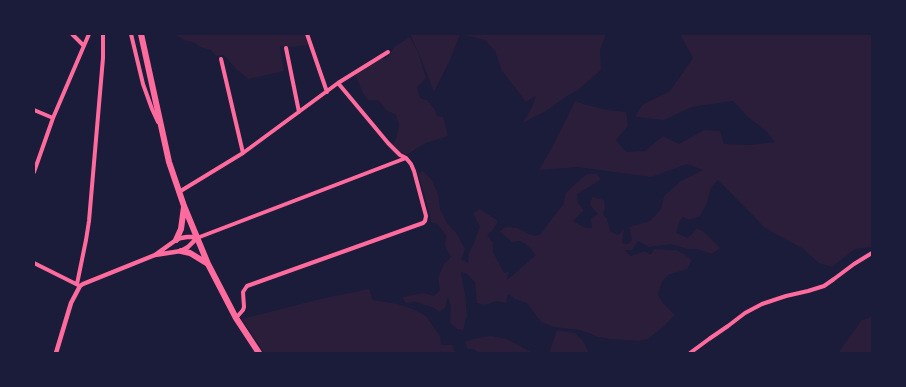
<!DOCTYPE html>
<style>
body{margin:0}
#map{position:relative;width:906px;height:387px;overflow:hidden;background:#1b1b3a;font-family:"DejaVu Sans",sans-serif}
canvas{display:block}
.frame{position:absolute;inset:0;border:35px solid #1b1b3a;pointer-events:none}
</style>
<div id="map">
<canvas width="906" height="387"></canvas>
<div class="frame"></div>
</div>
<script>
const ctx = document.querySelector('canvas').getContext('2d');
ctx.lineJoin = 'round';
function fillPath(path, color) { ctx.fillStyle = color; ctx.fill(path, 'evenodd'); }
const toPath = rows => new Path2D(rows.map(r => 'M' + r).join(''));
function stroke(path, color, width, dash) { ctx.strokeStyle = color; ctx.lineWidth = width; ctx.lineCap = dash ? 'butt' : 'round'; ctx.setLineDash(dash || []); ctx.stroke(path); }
fillPath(toPath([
 [174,34,304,34,308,45,291,47,284,46,280,47,284,71,248,79,235,68,224,55,216,56,211,50,200,47,195,43,184,40],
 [410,34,460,34,450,60,434,92,418,51],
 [461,34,606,34,600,50,601,70,578,90,567,96,546,111,523,123,532,107,536,96,526,102,502,71,495,51,485,40],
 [680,34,872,34,872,247,855,249,832,267,819,263,802,248,765,228,718,180,711,188,706,205,700,216,689,220,683,217,679,222,676,233,688,238,697,228,704,232,720,248,712,254,697,249,687,249,671,244,649,247,638,241,632,250,625,250,627,253,631,256,645,251,651,255,654,249,676,250,684,254,692,260,687,269,668,275,662,281,658,294,663,303,675,315,664,326,648,339,639,341,611,339,598,337,589,333,579,330,554,327,541,322,527,303,515,299,508,294,506,303,496,301,485,305,477,303,475,282,467,274,461,272,465,294,467,316,463,330,457,329,450,322,451,307,448,297,445,308,439,312,434,308,416,302,406,303,402,297,424,293,434,296,440,290,438,278,444,264,451,257,445,246,446,235,437,224,431,222,429,211,418,173,423,171,431,179,438,194,440,209,447,223,457,234,465,249,461,259,468,263,469,253,473,245,480,227,473,213,480,209,498,221,493,230,487,235,493,243,493,252,504,273,508,272,507,280,536,255,527,245,519,241,512,242,499,231,507,227,517,228,534,236,541,234,553,217,563,205,566,193,576,183,587,174,597,174,601,179,591,186,577,194,578,203,584,210,573,221,586,228,592,228,591,219,598,214,590,205,592,197,604,200,605,209,603,214,607,219,610,231,618,235,624,229,622,243,627,244,632,240,629,227,650,221,661,209,664,196,681,181,703,170,687,164,651,177,578,167,539,170,556,140,575,101,587,105,608,110,626,112,628,126,616,140,626,152,645,151,663,136,679,144,704,130,720,131,724,144,751,145,775,142,767,132,748,117,733,101,692,107,664,120,635,117,642,105,670,91,693,58],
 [410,37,418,52,426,78,417,87,420,98,427,100,435,110,437,116,443,117,448,136,426,143,404,156,393,144,397,137,399,124,396,115,386,110,379,101,376,100,368,100,362,91,355,74,378,59,387,58,394,47],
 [369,289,373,300,398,304,415,310,426,316,440,336,441,345,452,345,456,353,264,353,242,319,320,299],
 [872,317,872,353,838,353,862,320],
 [557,330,575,333,583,341,589,353,549,353],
 [491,336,507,339,533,353,477,353,476,350,467,348,465,342,472,339]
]), '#2a1e3b');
stroke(toPath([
 [72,34,83,45],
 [131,34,143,84,152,109,158,122],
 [307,34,327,92],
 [286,48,299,112],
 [221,59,243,153],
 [34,110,53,118],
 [34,172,53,118,89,34],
 [179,192,243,153,338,83,388,52],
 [197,238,406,158],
 [34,263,78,285],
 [77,284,86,240,89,221,103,58,103,34],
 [236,318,243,310,244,307,243,292,247,286,423,223,425,221,426,216,414,171,411,164,406,158,400,155,388,143,338,83],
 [690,353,709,339,728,326,745,313,762,304,786,296,808,291,824,286,834,279,854,264,872,253]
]), '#ff6b9d', 4);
stroke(toPath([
 [56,353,71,303,80,286,83,284,155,255,181,251,188,247,197,238,192,237,187,237,181,238,176,240,155,255]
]), '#ff6b9d', 4.5);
stroke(toPath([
 [141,34,169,162,184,206,208,264,236,318,259,353],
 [176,240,181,229,184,207],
 [181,251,190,253,208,264]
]), '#ff6b9d', 6);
</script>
